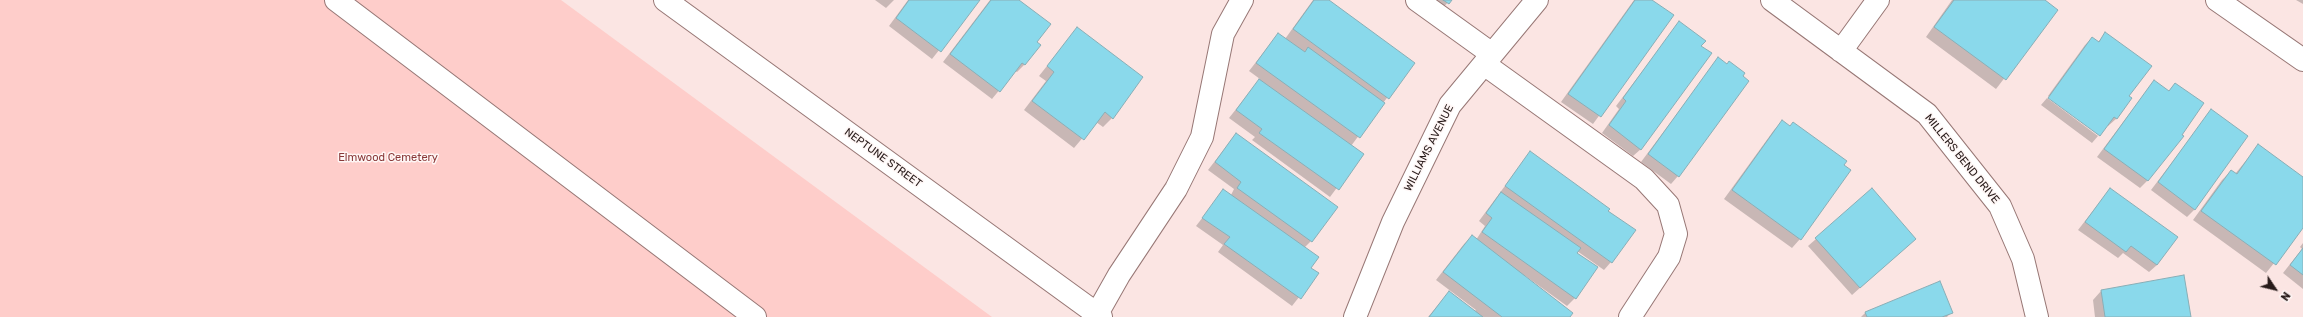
<!DOCTYPE html>
<style>
body{margin:0}
#map{position:relative;width:2303px;height:317px;overflow:hidden;background:#fbe5e3;font-family:Rubik,sans-serif}
canvas{display:block}
.north{position:absolute;left:2255px;top:269px;width:40px;height:40px;-webkit-text-stroke:3px #fef6f5;paint-order:stroke;rotate:125deg;font-size:11px;font-weight:700;line-height:16px;text-align:center;color:#281b1a}
.north::after{content:'';display:block;margin:auto;width:14px;height:18px;background:#281b1a;clip-path:polygon(50% 0,100% 100%,50% 72%,0 100%)}
</style>
<div id="map">
<canvas width="2303" height="317"></canvas>
<div class="north">N</div>
</div>
<script>
const ctx = document.querySelector('canvas').getContext('2d');
ctx.lineJoin = 'round';
function fillPath(path, color) { ctx.fillStyle = color; ctx.fill(path, 'evenodd'); }
const toPath = rows => new Path2D(rows.map(r => 'M' + r).join(''));
function stroke(path, color, width, dash) { ctx.strokeStyle = color; ctx.lineWidth = width; ctx.lineCap = dash ? 'butt' : 'round'; ctx.setLineDash(dash || []); ctx.stroke(path); }
function write(font, color, halo, rows, align = 'center') {
  ctx.font = font + ' Rubik,sans-serif'; ctx.lineWidth = 3; ctx.setLineDash([]); ctx.textBaseline = 'middle'; ctx.strokeStyle = halo; ctx.fillStyle = color; for (const [text, x, y, turn = 0] of rows) {
    ctx.save(); ctx.translate(x, y); ctx.rotate((+turn || 0) * Math.PI / 180); ctx.textAlign = isNaN(turn) ? turn : align; if (halo) ctx.strokeText(text, 0, 0); ctx.fillText(text, 0, 0); ctx.restore();
  }
}
fillPath(toPath([
 [0,0,561,0,992,317,0,317]
]), '#fecdca');
fillPath(toPath([
 [875,0,894,0,886,8],
 [908,0,979,0,932,59,889,26],
 [990,0,1018,0,1036,42,1040,45,1024,65,1017,72,1015,71,992,99,943,62],
 [1313,0,1327,0,1413,63,1351,146,1362,154,1330,197,1252,140,1255,137,1229,118,1260,79,1249,71,1278,34,1285,39],
 [1425,0,1450,0,1440,11],
 [1634,0,1651,0,1672,16,1593,124,1561,102],
 [1952,0,2043,0,2057,10,1996,89,1926,37],
 [2296,0,2303,0,2303,4],
 [1679,23,1700,46,1641,149,1633,156,1602,133,1619,109,1616,106],
 [1077,28,1112,118,1103,127,1096,122,1074,148,1024,110,1046,81,1039,76],
 [2105,34,2128,96,2131,98,2116,119,2108,126,2107,125,2099,134,2048,96,2085,45,2092,38,2098,42],
 [1718,59,1678,176,1671,184,1641,162],
 [2154,81,2168,92,2175,84,2148,180,2140,188,2097,157],
 [2047,98,2098,136,2092,143,2041,105],
 [2211,111,2195,209,2187,217,2151,190],
 [1782,122,1800,239,1792,248,1724,199,1774,130],
 [1236,134,1311,241,1304,248,1310,268,1318,273,1292,306,1218,252,1223,245,1196,226,1224,190,1231,195,1234,189,1208,170],
 [2258,146,2303,178,2303,227,2266,273,2193,220,2222,180,2231,171,2235,174],
 [1530,152,1607,212,1611,262,1604,270,1577,251,1575,298,1567,306,1524,275,1523,276,1569,317,1428,317,1449,292,1474,312,1476,310,1436,280,1464,244,1472,237,1476,240,1485,226,1479,221],
 [2110,189,2157,265,2149,272,2123,253,2118,258,2078,230],
 [1816,239,1907,246,1852,295,1808,246],
 [2303,243,2303,289,2283,273,2302,249,2300,247],
 [1939,282,1951,312,1947,317,1861,317,1865,313],
 [2101,291,2190,317,2095,317,2093,300]
]), '#0003');
const building = toPath([
 [909,0,980,0,941,52,896,18,909,0],
 [991,0,1019,0,1051,24,1037,42,1041,45,1025,65,1022,63,1000,92,950,54,991,0],
 [1314,0,1329,0,1415,63,1389,99,1293,29,1314,0],
 [1443,0,1452,0,1449,4,1443,0],
 [1635,0,1652,0,1674,15,1601,117,1568,94,1635,0],
 [1954,0,2045,0,2058,10,2006,80,1934,27,1954,0],
 [1679,21,1706,41,1701,46,1712,53,1641,150,1609,125,1626,101,1623,98,1679,21],
 [1077,27,1143,77,1113,119,1105,112,1084,140,1032,101,1054,72,1047,66,1077,27],
 [2105,32,2152,66,2129,96,2132,98,2117,119,2114,117,2100,136,2048,98,2092,37,2099,42,2105,32],
 [1278,33,1305,52,1308,47,1385,103,1360,138,1256,63,1278,33],
 [1718,57,1727,64,1729,61,1745,73,1743,76,1749,81,1679,177,1648,154,1718,57],
 [1259,79,1364,154,1339,190,1259,133,1262,129,1236,110,1259,79],
 [2154,80,2169,91,2175,83,2204,103,2182,135,2184,136,2148,181,2104,149,2154,80],
 [2211,109,2248,136,2195,210,2158,182,2211,109],
 [1782,120,1790,126,1793,122,1847,161,1844,165,1851,170,1801,240,1732,190,1782,120],
 [1236,133,1338,207,1312,242,1237,188,1241,182,1215,162,1236,133],
 [2258,144,2303,177,2303,228,2276,265,2201,211,2231,170,2237,174,2258,144],
 [1530,151,1610,209,1608,211,1636,230,1612,263,1505,186,1530,151],
 [1872,188,1916,239,1860,288,1815,238,1872,188],
 [2110,188,2178,237,2157,265,2131,246,2126,252,2085,222,2110,188],
 [1223,189,1319,257,1311,268,1319,273,1301,299,1224,244,1230,237,1202,218,1223,189],
 [1501,192,1581,248,1577,253,1598,267,1576,299,1482,232,1492,218,1486,213,1501,192],
 [1472,235,1573,313,1570,317,1502,317,1443,272,1472,235],
 [2303,248,2303,275,2290,265,2303,248],
 [2184,275,2191,317,2105,317,2101,290,2184,275],
 [1940,281,1953,313,1942,317,1867,317,1865,312,1940,281],
 [1449,291,1483,317,1429,317,1449,291]
]);
fillPath(building, '#8ad9eb');
stroke(building, '#89aeb6', 1);
const lane = toPath([
 [336,0,755,317]
]);
const street = toPath([
 [665,0,1101,317],
 [1417,0,1492,54],
 [1772,0,1927,114,2000,206,2023,259,2037,317],
 [2217,0,2303,60],
 [1841,51,1878,0],
 [1484,64,1644,179,1668,205,1676,234,1669,257,1630,317],
 [1097,314,1119,275,1176,189,1202,137,1223,34,1242,0],
 [1355,317,1393,222,1450,105,1537,0]
]);
stroke(lane, '#977775', 24);
stroke(street, '#977775', 24);
stroke(lane, '#fff', 22);
stroke(street, '#fff', 22);
write('11px', '#281b1a', '#fef6f5', [
 ["WILLIAMS AVENUE",1429,148,-63],
 ["NEPTUNE STREET",883,158,36],
 ["MILLERS BEND DRIVE",1962,159,51]
]);
write('11px', '#893838', '#fef6f5', [
 ["Elmwood Cemetery",388,158]
]);
</script>
